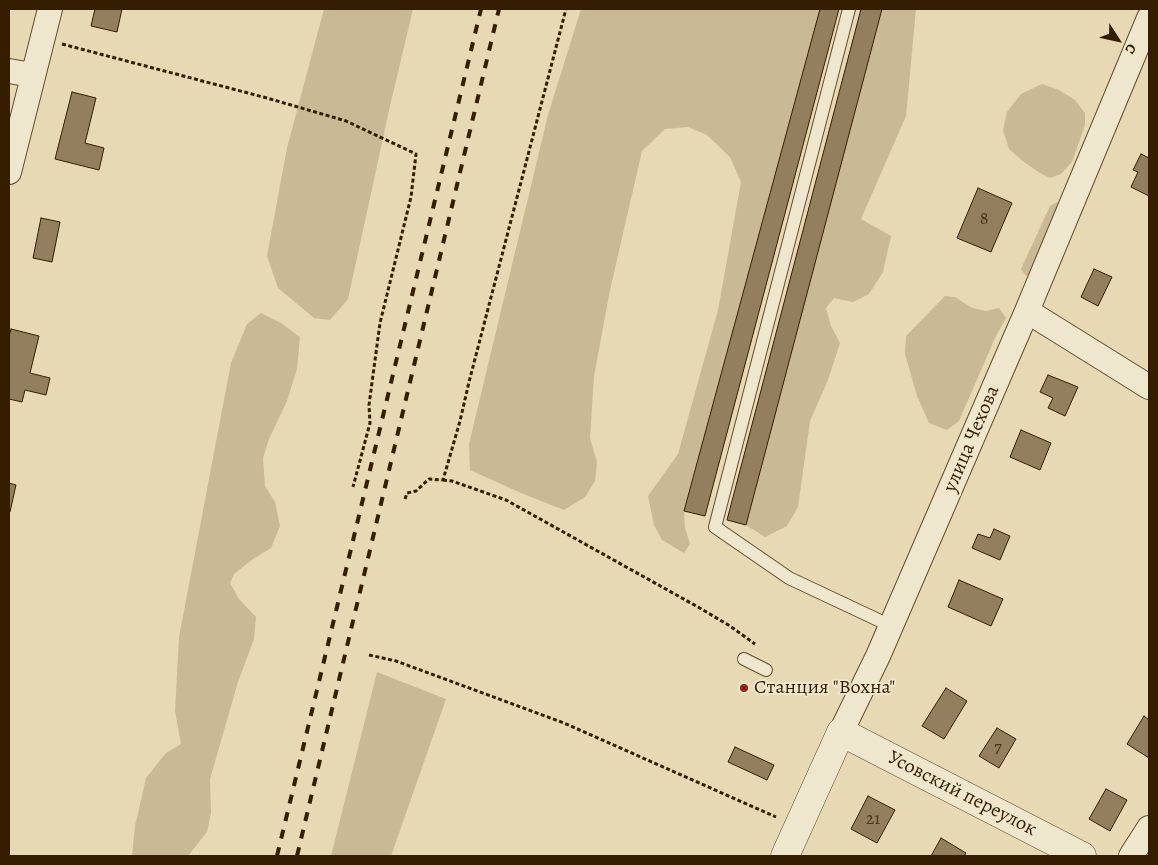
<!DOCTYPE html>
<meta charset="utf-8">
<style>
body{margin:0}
#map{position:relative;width:1158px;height:865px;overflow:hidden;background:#e7d9b4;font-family:Alegreya,serif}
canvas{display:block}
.frame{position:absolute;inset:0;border:10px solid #351e00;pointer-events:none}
.north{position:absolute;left:1093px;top:15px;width:50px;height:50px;-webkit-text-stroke:4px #efe6ce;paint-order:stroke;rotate:125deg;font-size:14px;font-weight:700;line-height:20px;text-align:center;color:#351e00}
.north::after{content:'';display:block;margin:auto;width:18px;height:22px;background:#351e00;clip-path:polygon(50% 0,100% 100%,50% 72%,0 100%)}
</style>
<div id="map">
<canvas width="1158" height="865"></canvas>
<div class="frame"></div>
<div class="north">С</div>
</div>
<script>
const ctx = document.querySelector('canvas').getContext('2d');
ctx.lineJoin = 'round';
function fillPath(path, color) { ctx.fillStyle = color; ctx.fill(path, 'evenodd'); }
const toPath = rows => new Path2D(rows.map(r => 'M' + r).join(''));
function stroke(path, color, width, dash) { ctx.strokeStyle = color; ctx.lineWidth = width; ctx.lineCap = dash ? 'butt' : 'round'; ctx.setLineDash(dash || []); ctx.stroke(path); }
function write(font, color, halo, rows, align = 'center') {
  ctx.font = font + ' Alegreya,serif'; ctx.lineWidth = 4; ctx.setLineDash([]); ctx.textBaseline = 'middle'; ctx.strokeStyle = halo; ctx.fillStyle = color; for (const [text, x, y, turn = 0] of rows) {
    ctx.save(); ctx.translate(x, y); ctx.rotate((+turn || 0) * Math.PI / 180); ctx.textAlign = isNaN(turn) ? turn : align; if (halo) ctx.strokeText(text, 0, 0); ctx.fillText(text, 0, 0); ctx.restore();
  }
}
fillPath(toPath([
 [324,9,413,9,390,106,348,299,330,320,314,318,278,288,267,256,287,148],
 [581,9,820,9,684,511,685,528,690,544,684,553,662,540,654,525,648,496,678,454,718,310,741,182,730,157,707,135,688,127,665,129,642,151,610,290,594,376,590,438,597,462,595,481,585,497,564,510,521,493,470,470,469,444,548,115],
 [882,9,916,9,906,116,861,219,891,236,883,272,869,294,853,302,834,298,826,308,831,326,840,343,828,380,810,421,798,507,787,526,765,537,746,525],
 [1042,84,1059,90,1075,100,1085,113,1085,125,1072,162,1061,174,1050,178,1040,173,1024,162,1009,149,1003,130,1007,112,1021,94],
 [1057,202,1061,209,1032,273,1026,276,1021,269,1050,206],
 [945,296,955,297,972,308,986,311,999,308,1006,318,995,338,959,421,947,430,929,423,917,396,905,354,906,336],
 [261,313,281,323,300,337,297,369,287,401,269,439,263,458,265,486,275,502,280,526,271,548,253,559,234,574,230,583,239,599,256,617,254,639,238,682,210,779,211,813,207,832,188,856,132,856,135,826,146,778,166,753,181,744,175,711,179,637,231,363,247,324],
 [377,672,446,699,391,856,331,856]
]), '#c9b995');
const building = toPath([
 [95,9,122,9,117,32,91,26,95,9],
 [820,9,839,9,705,516,684,511,820,9],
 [861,9,882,9,746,525,727,520,861,9],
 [72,92,96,98,85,143,104,148,99,170,55,159,72,92],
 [1141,154,1149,158,1149,196,1131,187,1138,172,1133,170,1141,154],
 [978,188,1012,203,991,252,957,238,978,188],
 [41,218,60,222,52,262,33,258,41,218],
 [1094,269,1112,277,1098,306,1081,297,1094,269],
 [11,329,39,336,30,373,50,378,46,395,25,390,22,402,9,399,9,337,11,329],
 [1048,375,1078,387,1065,416,1048,408,1053,398,1040,392,1048,375],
 [1021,430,1051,443,1040,470,1010,457,1021,430],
 [9,483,16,485,10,512,9,511,9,483],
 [994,529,1010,536,1000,560,972,548,978,534,990,538,994,529],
 [959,580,1003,599,991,626,948,607,959,580],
 [946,688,967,701,944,739,922,726,946,688],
 [1144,716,1149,720,1149,758,1127,744,1144,716],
 [997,728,1016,739,999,768,979,756,997,728],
 [735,747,774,765,767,780,728,762,735,747],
 [1106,789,1127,800,1110,831,1089,819,1106,789],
 [868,796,895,810,877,843,851,829,868,796],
 [941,838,966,853,964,856,931,856,941,838]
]);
fillPath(building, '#927f5e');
stroke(building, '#351e00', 1);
const service = toPath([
 [849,9,715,527,789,578,891,626],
 [744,659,766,670]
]);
const minor = toPath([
 [9,71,32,75],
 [9,172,50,9],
 [1027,311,1149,387],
 [841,732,878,656,1027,311,1149,18],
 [1131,856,1149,828]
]);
const tertiary = toPath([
 [785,856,841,732,1082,856]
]);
stroke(service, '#624d2d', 14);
stroke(minor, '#624d2d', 26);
stroke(tertiary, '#624d2d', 29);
stroke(toPath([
 [62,44,267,98,346,121,416,154,411,197,380,323,369,405,370,423,353,487],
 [443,480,452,481,506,500,698,607,730,626,755,644],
 [405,499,407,493,416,491,429,479,443,480,460,421,469,382,566,9],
 [369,655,396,661,564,723,776,817]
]), '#351e00', 3, [4, 2.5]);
stroke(service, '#efe6ce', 12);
stroke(minor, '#efe6ce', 24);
stroke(tertiary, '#efe6ce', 28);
stroke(toPath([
 [277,856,481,9],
 [297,856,499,9]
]), '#351e00', 4, [9, 9]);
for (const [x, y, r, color] of [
 [744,688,5,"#8f2418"]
]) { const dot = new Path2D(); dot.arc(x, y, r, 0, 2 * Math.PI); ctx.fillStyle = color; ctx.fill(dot); stroke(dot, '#efe6ce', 2); }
write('18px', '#4c3618', null, [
 ["8",984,220],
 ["7",998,748],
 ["21",873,820]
]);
write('20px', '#351e00', '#efe6ce', [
 ["улица Чехова",972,439,-67],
 ["Усовский переулок",962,794,27]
]);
write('20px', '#351e00', '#efe6ce', [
 ["Станция \"Вохна\"",754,688]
], 'left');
</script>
